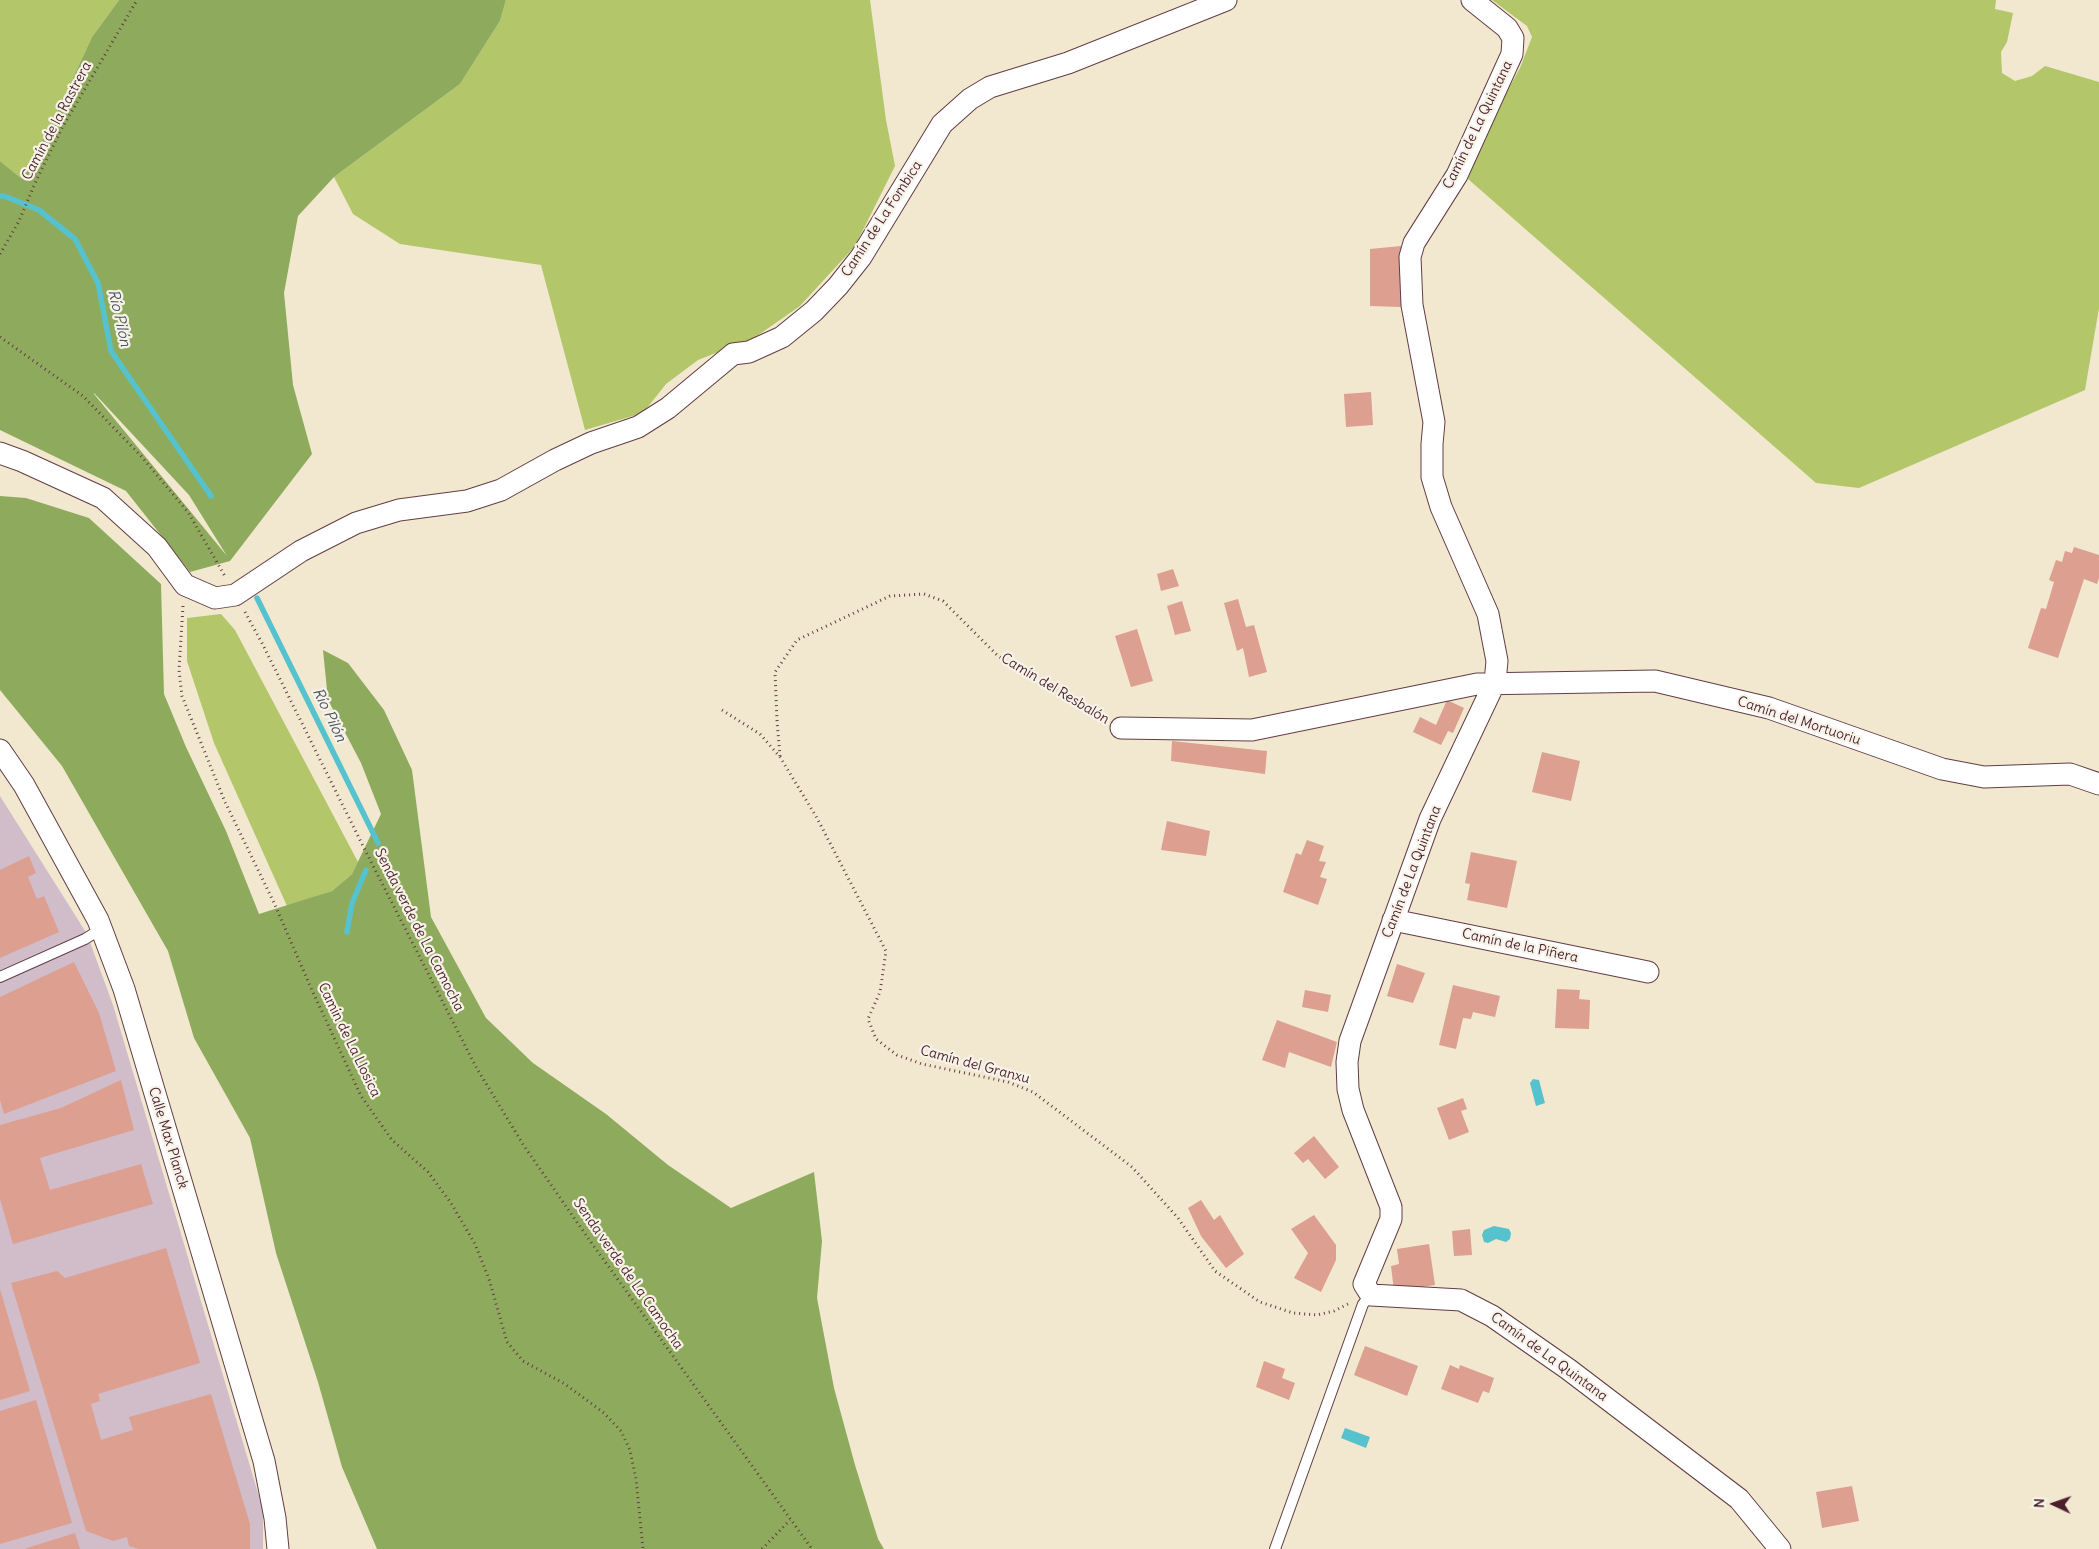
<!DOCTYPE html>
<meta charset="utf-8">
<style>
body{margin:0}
#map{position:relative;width:2099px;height:1549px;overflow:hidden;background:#f1e8cf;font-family:Delius,sans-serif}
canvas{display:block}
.north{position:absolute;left:2029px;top:1479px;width:50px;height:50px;-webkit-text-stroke:4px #f7f3e8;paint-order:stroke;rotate:273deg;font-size:14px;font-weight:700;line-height:20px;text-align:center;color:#4a1f2b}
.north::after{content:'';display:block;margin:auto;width:18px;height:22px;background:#4a1f2b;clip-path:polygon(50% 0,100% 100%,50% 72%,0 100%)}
</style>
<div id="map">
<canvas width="2099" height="1549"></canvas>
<div class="north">N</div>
</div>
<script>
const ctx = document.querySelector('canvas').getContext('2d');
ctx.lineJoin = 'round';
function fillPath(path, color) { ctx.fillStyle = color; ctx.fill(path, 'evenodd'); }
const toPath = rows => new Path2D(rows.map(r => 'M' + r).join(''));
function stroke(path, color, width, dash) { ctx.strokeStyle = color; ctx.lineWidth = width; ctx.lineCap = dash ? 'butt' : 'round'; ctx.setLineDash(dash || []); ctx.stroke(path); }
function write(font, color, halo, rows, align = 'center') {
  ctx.font = font + ' Delius,sans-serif'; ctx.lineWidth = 4.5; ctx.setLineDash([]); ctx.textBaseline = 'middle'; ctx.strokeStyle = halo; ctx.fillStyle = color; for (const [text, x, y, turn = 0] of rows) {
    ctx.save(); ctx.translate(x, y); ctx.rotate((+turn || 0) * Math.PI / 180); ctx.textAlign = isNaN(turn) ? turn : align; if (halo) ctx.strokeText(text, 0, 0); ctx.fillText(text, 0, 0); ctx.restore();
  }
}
fillPath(toPath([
 [0,796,87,934,113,1005,263,1510,263,1549,0,1549]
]), '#d1bdca');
fillPath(toPath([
 [0,0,119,0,92,37,52,123,21,178,0,161],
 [506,0,870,0,886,120,895,166,855,246,800,306,754,338,698,360,666,384,643,413,585,430,541,265,400,244,353,214,334,177,460,84,500,21],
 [1492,0,1996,0,1995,9,2013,13,2007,42,2001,52,2002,73,2015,81,2032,76,2045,66,2099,82,2099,308,2085,390,1859,488,1816,483,1468,179,1482,137,1520,68,1532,37,1527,26],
 [221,614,235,630,358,862,352,874,332,891,287,906,214,743,187,661,187,618]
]), '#b3c669');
fillPath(toPath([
 [119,0,506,0,500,21,460,84,334,177,298,216,284,293,293,385,312,454,230,561,190,572,126,491,0,430,0,161,21,178,52,123,92,37],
 [94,393,189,495,227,556,94,394],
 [0,496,26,498,89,518,161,584,164,694,186,747,226,831,259,914,332,891,352,874,381,814,361,763,328,700,323,650,348,663,384,710,412,770,431,917,486,1018,533,1063,606,1114,668,1165,731,1208,814,1172,822,1241,817,1298,834,1388,855,1465,878,1539,884,1549,377,1549,342,1467,318,1382,276,1253,250,1138,194,1038,168,951,62,766,0,690]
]), '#8eab5d');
fillPath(toPath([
 [1533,1079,1539,1080,1545,1103,1536,1106,1530,1083],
 [1494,1226,1509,1229,1511,1233,1510,1239,1506,1242,1496,1239,1488,1243,1484,1242,1482,1235,1484,1230],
 [1345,1428,1370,1437,1366,1448,1341,1438]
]), '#55c2ce');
stroke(toPath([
 [0,196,4,196,39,210,75,239,98,283,111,351,211,496],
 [257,598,378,843],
 [347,932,352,903,366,870]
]), '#55c2ce', 5.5);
fillPath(toPath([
 [1401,246,1401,307,1370,306,1370,249],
 [1371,392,1373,425,1346,427,1344,394],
 [2074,547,2099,555,2099,578,2097,584,2084,579,2058,658,2028,648,2041,608,2046,609,2054,582,2049,580,2056,560,2062,562,2065,551,2072,553],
 [1173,569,1179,586,1161,591,1157,574],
 [1238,599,1246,627,1254,625,1267,672,1249,677,1243,648,1237,651,1224,603],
 [1182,601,1191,631,1175,635,1167,606],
 [1137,629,1153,681,1131,687,1115,636],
 [1447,700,1464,708,1453,733,1448,731,1441,745,1413,732,1420,717,1436,725],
 [1172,741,1267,751,1265,774,1171,761],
 [1542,752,1580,761,1571,801,1532,792],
 [1167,821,1210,831,1206,856,1161,850],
 [1307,840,1324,846,1319,861,1326,862,1320,877,1327,879,1318,905,1283,892,1296,853,1301,855],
 [1471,852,1517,861,1507,908,1467,900,1470,884,1465,883],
 [29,856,36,873,28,877,37,899,44,896,59,932,0,958,0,870],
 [74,962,99,1013,116,1071,4,1114,0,1100,0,997],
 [1397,964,1425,973,1413,1003,1387,996],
 [1453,985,1500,996,1495,1017,1473,1012,1471,1019,1463,1018,1456,1049,1439,1045],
 [1557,989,1580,990,1579,999,1590,1000,1589,1029,1555,1028],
 [1305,990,1331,995,1328,1012,1302,1007],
 [1277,1020,1337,1042,1331,1067,1289,1052,1285,1068,1262,1060],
 [121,1080,134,1130,40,1158,50,1190,141,1164,153,1204,13,1244,0,1199,0,1125,61,1108],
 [1463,1098,1467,1109,1461,1111,1469,1132,1449,1140,1437,1108],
 [1314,1136,1339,1167,1325,1179,1308,1159,1303,1163,1294,1153],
 [1201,1200,1214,1220,1220,1215,1244,1254,1226,1268,1201,1236,1188,1208],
 [1314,1215,1336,1245,1336,1260,1321,1292,1294,1278,1308,1253,1291,1229],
 [1470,1229,1472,1255,1454,1256,1452,1231],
 [1429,1244,1435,1285,1394,1291,1391,1266,1399,1264,1397,1249],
 [166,1248,200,1363,98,1394,100,1401,91,1404,101,1440,133,1430,129,1417,211,1394,250,1524,250,1549,139,1549,129,1546,127,1537,113,1541,86,1531,11,1283,57,1271,65,1278],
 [0,1289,30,1391,0,1400],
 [1365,1346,1418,1366,1407,1396,1354,1375],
 [1264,1361,1285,1369,1282,1378,1295,1383,1289,1400,1256,1387],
 [1450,1365,1459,1369,1460,1365,1494,1378,1489,1393,1483,1391,1478,1403,1441,1389],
 [36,1400,72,1523,0,1544,0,1411],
 [1852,1486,1859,1521,1822,1528,1816,1492],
 [75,1533,80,1549,24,1549]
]), '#dc9f90');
const service = toPath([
 [0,977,85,939,101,929],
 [1275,1549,1363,1304,1371,1295]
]);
const minor = toPath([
 [1472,0,1507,28,1513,38,1512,54,1457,175,1414,243,1410,257,1412,305,1434,422,1432,444,1432,477,1441,507,1488,614,1497,661,1495,682,1430,819,1350,1041,1347,1062,1348,1089,1353,1110,1391,1207,1391,1219,1364,1284,1371,1295,1461,1300,1492,1316,1568,1369,1739,1499,1780,1549],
 [0,453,22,461,103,498,157,547,185,585,215,598,235,595,301,551,356,523,399,510,467,501,501,490,555,460,591,443,638,427,668,408,733,354,749,352,782,337,814,311,838,286,861,257,942,124,970,99,990,87,1068,63,1226,0],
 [1121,728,1252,730,1477,684,1655,681,1769,708,1942,769,1984,777,2070,774,2099,784],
 [0,750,24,785,98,920,124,989,264,1461,275,1518,278,1549],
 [1393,920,1648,972]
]);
stroke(service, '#633d44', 12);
stroke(minor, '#633d44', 23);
stroke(toPath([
 [0,254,19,221,36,181,62,128,137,0],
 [0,337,83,396,141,456,188,512,226,578],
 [183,606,179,670,182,696,225,802,275,905,311,988,361,1096,392,1140,428,1172,451,1203,475,1244,489,1279,507,1342,523,1361,565,1384,604,1413,621,1431,630,1450,636,1479,643,1549],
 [245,612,263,645,366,852,476,1067,524,1146,588,1238,812,1549],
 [722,710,760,734,780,757,817,818,886,951,880,992,868,1019,876,1039,897,1055,922,1064,1008,1082,1033,1092,1132,1167,1178,1218,1215,1271,1260,1302,1293,1313,1317,1315,1334,1311,1348,1304],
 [780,756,777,721,775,672,797,640,890,596,924,594,943,601,998,656,1104,718],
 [762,1549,790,1520]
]), '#633d44', 3, [1, 4]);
stroke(service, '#fff', 10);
stroke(minor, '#fff', 21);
write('14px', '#4a1f2b', '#f7f3e8', [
 ["Camín de la Rastrera",57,121,-62],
 ["Camín de La Quintana",1478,125,-64],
 ["Camín de La Fombica",882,219,-57],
 ["Camín del Resbalón",1055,689,31],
 ["Camín del Mortuoriu",1799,721,18],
 ["Camín de La Quintana",1412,872,-69],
 ["Senda verde de La Camocha",419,930,63],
 ["Camín de la Piñera",1520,946,12],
 ["Camín de La Llosica",349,1040,64],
 ["Camín del Granxu",975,1065,15],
 ["Calle Max Planck",168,1138,73],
 ["Senda verde de La Camocha",628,1274,55],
 ["Camín de La Quintana",1549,1357,36]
]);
write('italic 15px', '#4e5864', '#f7f3e8', [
 ["Río Pilón",119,318,77],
 ["Río Pilón",329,715,64]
]);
</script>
